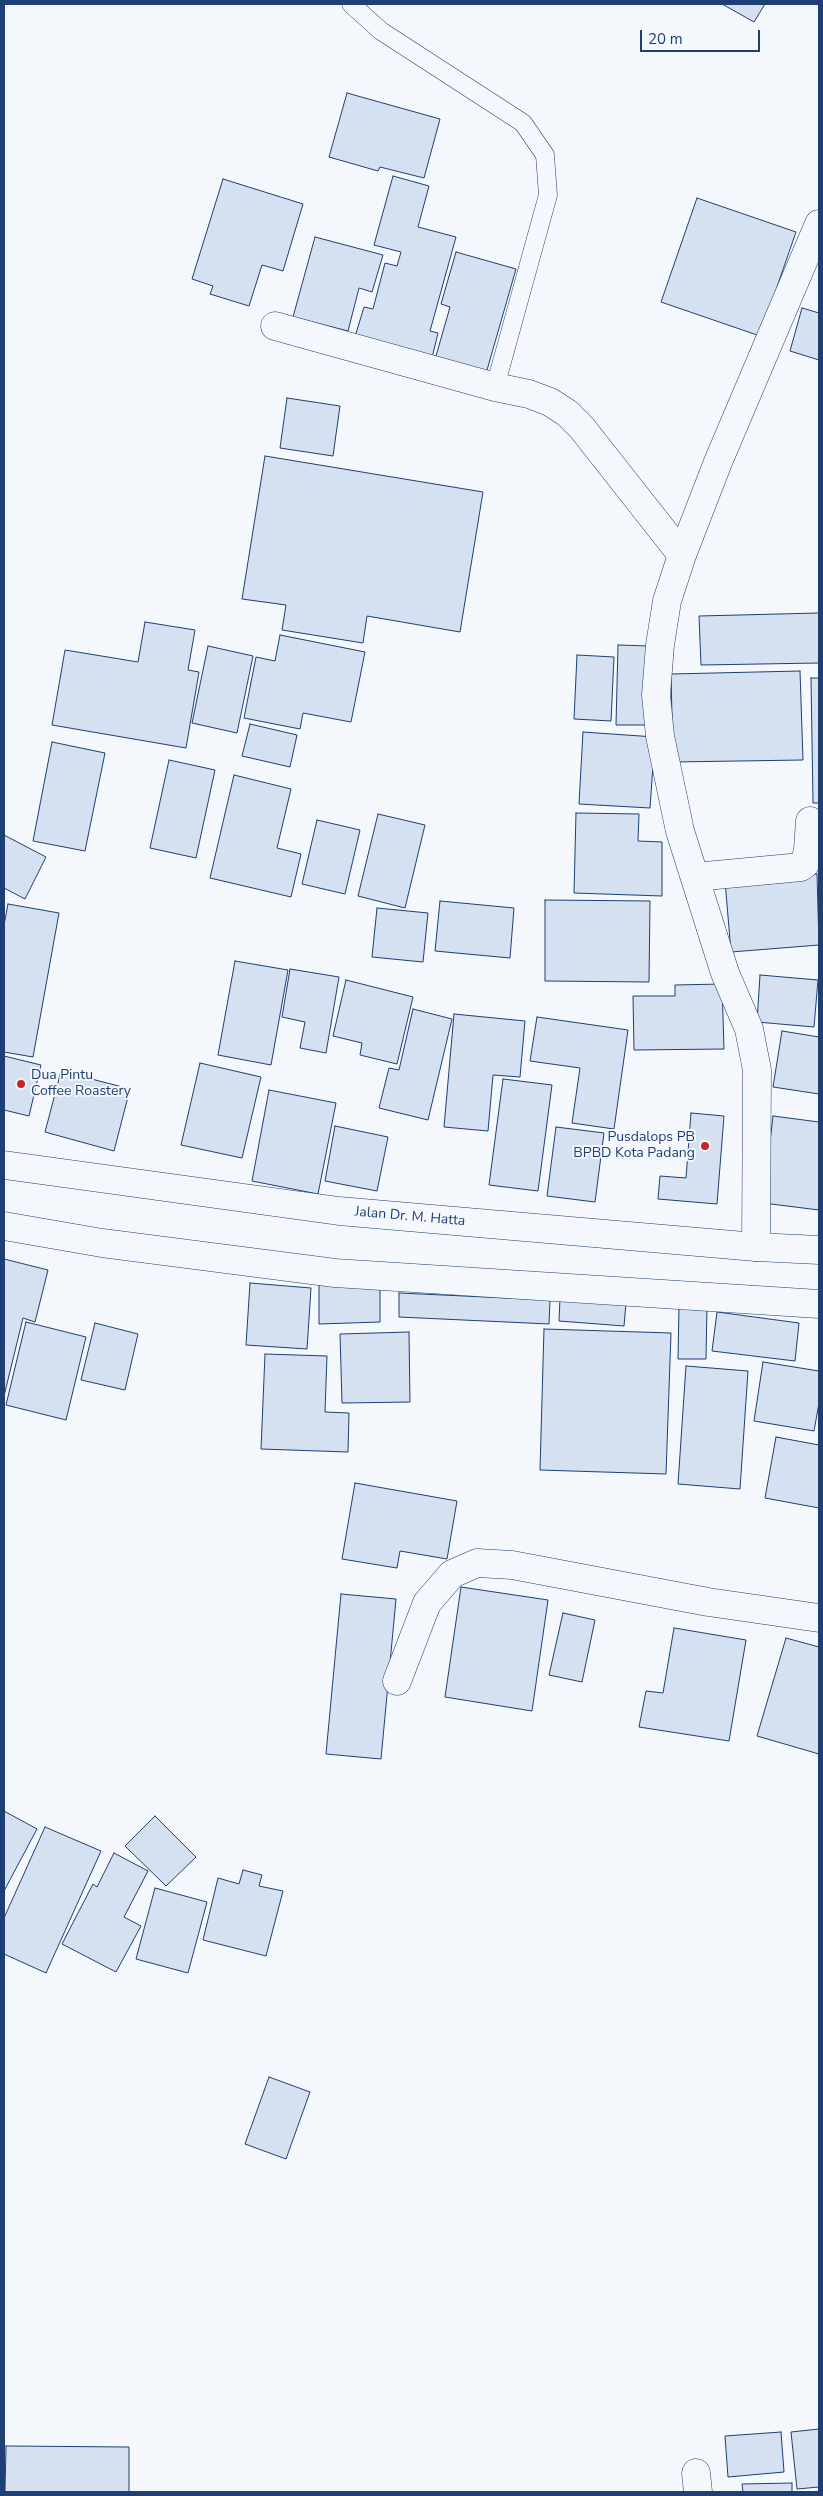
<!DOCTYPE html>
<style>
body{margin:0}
#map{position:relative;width:823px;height:2496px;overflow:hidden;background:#f4f7fb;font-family:"Nunito Sans",sans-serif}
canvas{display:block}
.frame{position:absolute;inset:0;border:5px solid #1d3f73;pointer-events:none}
.scale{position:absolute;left:640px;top:30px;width:120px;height:22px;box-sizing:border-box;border:2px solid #1d3f73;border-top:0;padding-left:6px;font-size:15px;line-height:18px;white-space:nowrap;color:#1d3f73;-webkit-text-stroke:4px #f4f7fb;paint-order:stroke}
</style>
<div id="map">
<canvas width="823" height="2496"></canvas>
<div class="frame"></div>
<div class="scale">20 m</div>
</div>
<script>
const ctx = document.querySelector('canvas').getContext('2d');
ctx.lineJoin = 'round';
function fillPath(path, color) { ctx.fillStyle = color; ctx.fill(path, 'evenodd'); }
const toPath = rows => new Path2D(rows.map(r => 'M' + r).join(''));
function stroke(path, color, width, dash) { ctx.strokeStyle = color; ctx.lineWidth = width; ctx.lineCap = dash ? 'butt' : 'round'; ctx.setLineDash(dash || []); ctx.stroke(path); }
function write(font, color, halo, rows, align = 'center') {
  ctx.font = font + ' "Nunito Sans",sans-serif'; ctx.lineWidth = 4; ctx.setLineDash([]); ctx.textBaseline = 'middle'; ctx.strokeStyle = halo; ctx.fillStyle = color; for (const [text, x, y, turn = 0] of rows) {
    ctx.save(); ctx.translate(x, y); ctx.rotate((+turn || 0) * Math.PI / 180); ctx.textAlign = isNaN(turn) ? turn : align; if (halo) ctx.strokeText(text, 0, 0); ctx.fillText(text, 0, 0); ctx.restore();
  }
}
const building = toPath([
 [722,4,765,4,754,22,722,4],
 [347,93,440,119,424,178,380,167,378,171,329,157,347,93],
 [393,176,429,186,418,227,456,237,430,331,438,333,431,362,354,340,364,307,373,309,385,263,397,266,401,252,374,245,393,176],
 [223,179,303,204,283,271,262,265,249,306,210,294,213,286,192,279,223,179],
 [697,198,796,232,760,336,661,302,697,198],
 [315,237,383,255,372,292,359,288,348,331,293,317,315,237],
 [456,252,516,269,485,377,434,363,450,307,441,304,456,252],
 [802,308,819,313,819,360,790,351,802,308],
 [287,398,340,406,333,456,280,448,287,398],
 [265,456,483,492,460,632,367,616,363,643,282,630,286,605,242,599,265,456],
 [819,613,819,663,701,665,699,616,819,613],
 [145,622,195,630,188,670,199,672,186,748,52,725,65,650,138,662,145,622],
 [280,635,365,652,351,722,303,713,300,729,244,718,256,657,275,661,280,635],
 [618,645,649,646,647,725,616,725,618,645],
 [208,646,253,656,237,733,192,723,208,646],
 [577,655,614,657,611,721,574,719,577,655],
 [800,671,803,760,673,762,671,674,800,671],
 [811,678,819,678,819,803,813,803,811,678],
 [250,724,297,735,290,767,242,756,250,724],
 [583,732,655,737,650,808,579,804,583,732],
 [52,742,105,753,85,851,33,841,52,742],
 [169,760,215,770,196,858,150,848,169,760],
 [234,775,291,789,277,848,301,854,291,897,210,878,234,775],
 [576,813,639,814,638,841,662,842,662,896,574,893,576,813],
 [378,814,425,825,405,908,358,896,378,814],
 [317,820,360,830,345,894,302,884,317,820],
 [4,835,46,857,25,899,4,888,4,835],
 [817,874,819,945,731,952,725,881,817,874],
 [545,900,650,901,649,982,545,981,545,900],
 [440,901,514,908,510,958,435,951,440,901],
 [8,904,59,913,33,1057,4,1052,4,925,8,904],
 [377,908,428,913,423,962,372,957,377,908],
 [235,961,288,970,271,1065,218,1055,235,961],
 [290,969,339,977,326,1053,300,1048,305,1022,282,1017,290,969],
 [760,975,818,980,814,1027,757,1022,760,975],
 [346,980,413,997,397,1064,360,1055,362,1043,333,1036,346,980],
 [722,984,724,1049,634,1050,633,996,675,996,675,985,722,984],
 [413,1009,452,1019,428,1120,379,1108,389,1068,399,1070,413,1009],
 [454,1014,525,1021,520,1077,493,1075,488,1131,444,1127,454,1014],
 [537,1017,628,1030,614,1129,572,1123,580,1068,530,1061,537,1017],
 [782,1031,819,1037,819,1094,773,1087,782,1031],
 [4,1056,41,1065,29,1116,4,1110,4,1056],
 [200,1063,261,1077,242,1158,181,1145,200,1063],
 [61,1071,130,1089,114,1151,45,1132,61,1071],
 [503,1079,552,1085,538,1191,489,1185,503,1079],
 [269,1090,336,1103,318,1194,252,1181,269,1090],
 [691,1113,724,1116,717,1204,658,1199,660,1176,686,1178,691,1113],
 [773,1116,819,1122,819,1210,763,1203,773,1116],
 [335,1126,388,1137,377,1191,325,1181,335,1126],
 [556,1127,604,1133,595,1202,547,1196,556,1127],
 [4,1259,48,1270,35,1322,23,1318,4,1396,4,1259],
 [250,1283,311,1288,307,1349,246,1345,250,1283],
 [380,1283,380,1322,319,1324,319,1285,380,1283],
 [399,1293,550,1300,549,1324,399,1317,399,1293],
 [560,1298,626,1303,624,1326,559,1321,560,1298],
 [679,1305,707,1306,706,1359,678,1359,679,1305],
 [717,1312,799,1323,795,1361,712,1351,717,1312],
 [26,1322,86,1337,66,1420,6,1405,26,1322],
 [95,1323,138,1334,125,1390,81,1380,95,1323],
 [544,1329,671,1333,666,1474,540,1470,544,1329],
 [409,1332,410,1402,342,1403,340,1334,409,1332],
 [265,1354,327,1356,325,1412,349,1413,348,1452,261,1449,265,1354],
 [763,1362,819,1371,819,1403,814,1431,754,1421,763,1362],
 [686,1366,748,1371,740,1489,678,1484,686,1366],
 [776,1437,819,1445,819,1508,765,1498,776,1437],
 [355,1483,457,1501,447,1559,400,1551,397,1568,342,1559,355,1483],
 [461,1587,548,1600,532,1711,445,1697,461,1587],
 [341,1594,396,1599,381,1759,326,1754,341,1594],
 [563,1613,595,1620,582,1682,549,1675,563,1613],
 [674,1628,746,1640,729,1741,639,1727,646,1691,663,1693,674,1628],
 [786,1638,819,1647,819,1754,757,1736,786,1638],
 [4,1811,37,1829,4,1891,4,1811],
 [155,1816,196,1857,166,1886,125,1846,155,1816],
 [45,1827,101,1851,46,1973,4,1954,4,1918,45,1827],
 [114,1853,148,1871,124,1917,141,1926,116,1972,62,1944,93,1884,97,1887,114,1853],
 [243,1870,262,1875,259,1886,283,1891,266,1956,203,1940,218,1878,239,1884,243,1870],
 [155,1888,207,1902,188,1973,136,1959,155,1888],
 [269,2077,310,2092,286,2159,245,2144,269,2077],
 [819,2429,819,2487,797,2489,791,2432,819,2429],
 [781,2432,784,2472,728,2477,725,2436,781,2432],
 [6,2446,129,2447,129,2492,5,2492,6,2446],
 [792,2483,792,2492,743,2492,742,2484,792,2483]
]);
fillPath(building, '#d5e0f0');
stroke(building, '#1d3f73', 1);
const lane = toPath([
 [351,4,381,31,523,123,545,155,548,195,495,387]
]);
const street = toPath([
 [275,326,495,387,529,394,550,402,567,413,582,428,682,555],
 [695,877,801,867,805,864,808,849,810,821],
 [756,1247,757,1070,749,1029,725,973,680,831,660,736,656,695,660,645,667,601,682,555,718,462,819,224],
 [397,1681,427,1603,452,1574,477,1563,512,1565,708,1602,819,1618],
 [696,2473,698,2492]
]);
const secondary = toPath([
 [4,1165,339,1211,756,1247,819,1250],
 [4,1226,102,1243,335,1273,819,1304]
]);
stroke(lane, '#1d3f73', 19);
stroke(street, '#1d3f73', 29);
stroke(secondary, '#1d3f73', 29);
stroke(lane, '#f4f7fb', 18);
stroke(street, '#f4f7fb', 28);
stroke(secondary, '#f4f7fb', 28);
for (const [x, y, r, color] of [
 [21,1084,5,"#c62828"],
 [705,1146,5,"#c62828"]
]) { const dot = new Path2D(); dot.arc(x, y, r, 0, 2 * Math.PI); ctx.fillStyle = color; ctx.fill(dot); stroke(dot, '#f4f7fb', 2); }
write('14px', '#1d3f73', '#f4f7fb', [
 ["Dua Pintu",31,1076],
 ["Coffee Roastery",31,1092],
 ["Pusdalops PB",695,1138,"right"],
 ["BPBD Kota Padang",695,1154,"right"]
], 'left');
write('14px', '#1d3f73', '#f4f7fb', [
 ["Jalan Dr. M. Hatta",410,1217,5]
]);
</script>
